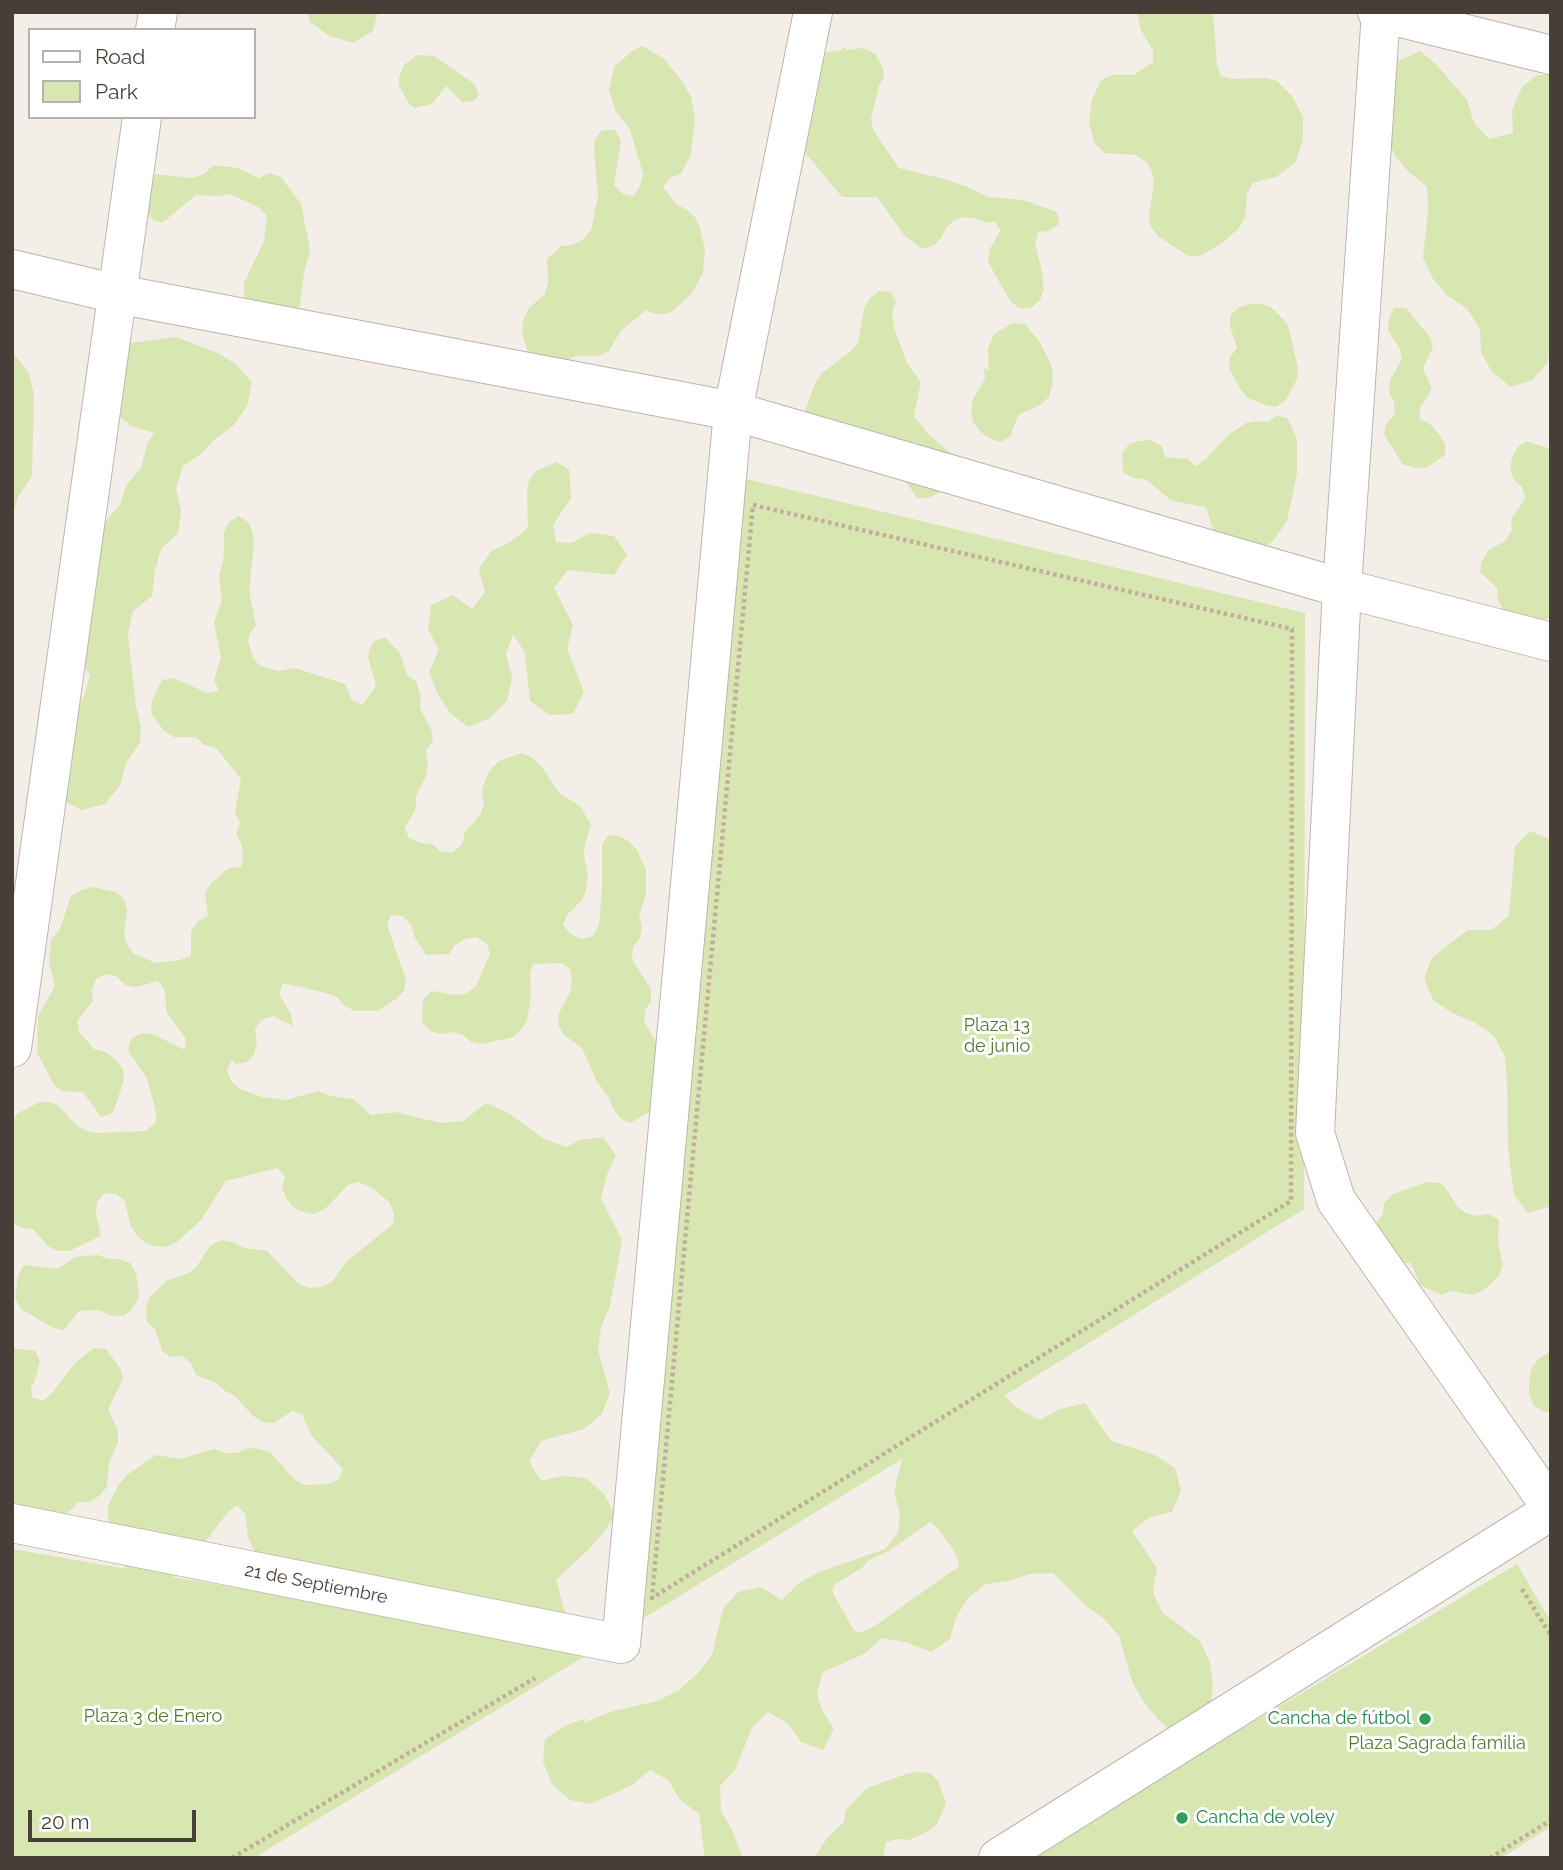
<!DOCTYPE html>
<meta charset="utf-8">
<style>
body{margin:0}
#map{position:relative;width:1563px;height:1870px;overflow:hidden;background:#f4eee8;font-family:Raleway,sans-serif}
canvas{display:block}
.frame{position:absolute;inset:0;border:14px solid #473e37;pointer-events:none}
.legend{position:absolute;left:28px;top:28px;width:228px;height:91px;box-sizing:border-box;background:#fff;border:2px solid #b5b2af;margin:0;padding:9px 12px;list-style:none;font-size:21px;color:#473e37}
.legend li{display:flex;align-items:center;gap:14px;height:35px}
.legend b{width:35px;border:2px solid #b5b2af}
.scale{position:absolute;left:28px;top:1810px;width:168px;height:32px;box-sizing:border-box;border:4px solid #473e37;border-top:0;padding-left:9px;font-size:21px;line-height:24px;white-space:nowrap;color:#473e37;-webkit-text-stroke:5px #fff;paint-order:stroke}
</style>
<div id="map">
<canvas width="1563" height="1870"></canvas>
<div class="frame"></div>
<ul class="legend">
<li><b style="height:9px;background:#fff"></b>Road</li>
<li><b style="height:19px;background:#d8e7b1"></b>Park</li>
</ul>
<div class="scale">20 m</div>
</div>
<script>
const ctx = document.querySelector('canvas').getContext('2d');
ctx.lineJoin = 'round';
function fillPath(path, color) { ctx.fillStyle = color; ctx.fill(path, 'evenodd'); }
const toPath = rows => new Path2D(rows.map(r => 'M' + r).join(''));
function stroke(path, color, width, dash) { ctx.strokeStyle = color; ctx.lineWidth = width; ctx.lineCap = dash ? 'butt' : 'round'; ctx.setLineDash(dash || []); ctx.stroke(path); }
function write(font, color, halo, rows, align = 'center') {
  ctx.font = font + ' Raleway,sans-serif'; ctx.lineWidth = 6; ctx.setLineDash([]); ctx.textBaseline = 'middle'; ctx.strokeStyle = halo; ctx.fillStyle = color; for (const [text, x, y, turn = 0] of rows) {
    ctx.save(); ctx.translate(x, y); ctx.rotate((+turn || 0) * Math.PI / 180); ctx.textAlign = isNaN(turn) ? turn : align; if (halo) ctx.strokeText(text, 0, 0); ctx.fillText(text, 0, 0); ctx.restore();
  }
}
fillPath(toPath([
 [307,12,378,12,373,31,353,43,329,36,310,22],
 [1137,12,1213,12,1217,65,1221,76,1232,79,1265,78,1276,80,1292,96,1303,117,1303,140,1295,163,1276,177,1253,183,1247,194,1245,217,1239,228,1221,244,1200,256,1188,256,1158,236,1151,227,1149,216,1154,183,1152,171,1146,162,1136,155,1105,153,1095,144,1089,123,1092,100,1101,80,1112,75,1134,75,1153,62,1153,51,1141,30],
 [643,46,663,58,679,77,691,96,695,119,691,154,681,174,670,178,663,187,676,204,687,210,695,217,700,228,705,251,703,273,692,293,675,309,666,314,655,314,646,310,620,332,609,351,599,356,576,356,566,360,528,353,522,332,523,321,528,309,545,294,548,282,547,259,561,246,572,245,583,240,591,230,598,196,594,150,595,139,602,130,615,130,621,140,614,185,623,194,634,196,640,185,643,174,633,140,630,129,616,112,609,90,614,67,632,51],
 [845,46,847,50,862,48,870,51,876,55,883,69,884,76,879,86,871,119,873,130,899,168,944,179,968,187,988,197,1023,200,1057,212,1059,224,1049,231,1038,232,1035,244,1041,267,1044,290,1040,300,1031,308,1019,308,1010,301,988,262,989,250,1001,230,994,221,987,223,977,219,965,217,954,220,946,228,941,238,933,246,922,249,904,235,877,197,842,197,788,132,823,53,842,50],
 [1420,51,1437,65,1467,100,1474,123,1489,139,1513,133,1512,110,1522,87,1537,75,1551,75,1551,343,1547,364,1532,380,1511,387,1492,372,1481,353,1480,329,1467,309,1448,296,1433,279,1423,258,1428,211,1427,187,1409,172,1395,156,1386,134,1387,109,1398,61],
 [417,55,434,56,473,83,479,93,477,98,473,101,462,102,446,86,432,104,415,108,410,105,399,86,399,77,404,65],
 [213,165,238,168,259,178,269,173,281,177,301,204,310,250,304,272,300,306,293,316,249,305,244,295,244,283,264,241,267,216,260,208,230,194,219,196,196,195,162,223,152,219,146,209,144,176,155,174,192,178,204,174],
 [879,291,891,292,896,302,892,313,895,331,907,363,921,382,914,416,928,434,954,456,949,487,929,498,917,498,904,479,842,459,831,461,821,456,803,416,815,383,822,373,850,352,858,343,864,309,870,298],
 [1249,304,1261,304,1271,307,1287,323,1290,334,1298,368,1297,379,1286,400,1276,407,1265,405,1248,398,1240,389,1229,368,1230,357,1237,348,1230,326,1230,316,1238,308],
 [1394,308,1406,308,1429,336,1433,347,1423,368,1432,389,1420,408,1420,419,1430,424,1438,433,1445,443,1445,455,1426,468,1415,468,1402,464,1384,434,1386,424,1395,414,1394,402,1389,392,1390,380,1402,359,1400,349,1388,330,1389,319],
 [1013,323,1025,324,1039,341,1050,362,1053,373,1052,385,1049,397,1040,405,1018,415,1010,437,1000,442,989,438,980,431,973,422,971,410,973,399,985,379,984,368,989,371,988,349,994,334],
 [176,337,218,353,237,365,252,383,247,406,234,425,215,439,202,453,183,466,176,488,181,511,178,533,161,549,155,571,152,596,133,611,128,635,136,706,141,727,140,743,126,763,120,785,105,804,81,810,61,799,74,716,84,696,90,675,77,657,88,535,106,521,120,505,127,484,141,468,147,444,154,433,131,426,114,411,110,351,131,343],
 [12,351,28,372,34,394,32,476,18,497,12,516],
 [1277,415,1288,419,1297,439,1297,474,1287,521,1273,541,1263,549,1219,540,1213,530,1206,507,1172,501,1145,479,1133,478,1123,472,1122,453,1129,444,1139,441,1151,440,1162,446,1165,457,1188,459,1195,466,1205,460,1228,435,1246,423,1257,421,1268,422],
 [1526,441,1551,449,1551,618,1538,620,1504,611,1498,600,1497,588,1480,572,1482,561,1488,551,1506,540,1512,530,1511,519,1525,499,1522,487,1514,480,1510,468,1512,457,1518,447],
 [557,462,569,470,571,498,553,525,556,542,571,543,590,533,614,536,627,555,614,575,568,570,554,588,573,625,567,649,584,692,573,714,549,715,530,701,525,653,513,634,506,655,512,677,507,701,490,718,468,727,450,713,437,693,429,672,439,650,428,629,431,605,453,595,472,609,485,592,479,569,491,551,510,542,528,528,527,493,529,481,536,471],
 [742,478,1305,613,1304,1209,1004,1396,1020,1410,1040,1420,1060,1409,1085,1403,1111,1441,1155,1455,1175,1468,1181,1491,1172,1512,1150,1517,1132,1531,1157,1568,1153,1592,1162,1612,1200,1641,1210,1662,1213,1686,1210,1708,1174,1734,1157,1718,1143,1701,1132,1681,1119,1636,1104,1619,1086,1606,1053,1573,1030,1574,1008,1581,986,1584,968,1598,956,1617,950,1639,931,1652,905,1642,882,1638,864,1654,823,1672,817,1693,822,1710,834,1729,823,1750,801,1742,788,1724,768,1712,752,1728,735,1770,720,1786,721,1811,732,1830,743,1858,705,1858,699,1814,680,1800,668,1780,650,1770,632,1785,591,1804,570,1800,552,1784,543,1762,545,1739,564,1726,586,1718,584,1723,610,1712,657,1701,679,1690,698,1673,712,1655,723,1609,738,1592,761,1587,782,1600,798,1584,819,1572,885,1549,898,1533,900,1515,894,1492,902,1459,631,1626],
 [930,1522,938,1528,954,1551,959,1562,958,1567,876,1625,860,1633,854,1630,834,1595,832,1590,834,1585,863,1567,869,1560,889,1551],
 [239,516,249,523,253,534,254,545,249,591,256,625,249,635,248,641,253,658,260,666,278,671,295,668,345,684,352,700,362,705,376,686,368,657,370,647,373,642,385,637,400,653,407,675,416,681,421,698,420,708,431,729,433,741,426,750,428,764,426,776,416,796,416,808,405,828,409,838,420,843,432,844,441,852,453,852,462,844,465,832,480,815,484,804,482,792,485,780,490,770,499,761,522,753,533,758,541,766,560,794,580,806,591,825,585,844,584,855,588,878,586,889,583,899,567,915,563,925,571,934,581,939,593,936,599,925,602,890,602,845,608,835,619,836,629,841,637,850,646,870,646,894,639,915,642,926,640,938,633,947,632,959,651,989,651,1001,645,1010,644,1022,662,1051,656,1104,649,1112,630,1123,620,1118,613,1109,609,1098,596,1080,582,1048,564,1035,558,1025,559,1013,570,992,572,981,570,969,561,963,533,964,530,975,531,998,527,1020,521,1030,513,1037,482,1044,471,1042,463,1035,452,1032,441,1034,430,1031,422,1022,423,999,432,991,455,995,466,994,476,986,490,954,487,944,476,937,465,939,455,945,449,954,426,955,414,936,411,925,403,916,391,915,387,925,406,979,404,991,396,999,378,1011,355,1011,345,1006,337,997,326,993,283,983,279,994,291,1014,293,1026,273,1016,261,1020,255,1030,257,1043,254,1054,247,1062,236,1064,232,1060,227,1070,231,1081,240,1089,262,1097,286,1100,318,1091,330,1096,353,1099,371,1115,395,1112,441,1123,463,1121,486,1103,507,1112,544,1139,566,1147,580,1140,603,1137,616,1155,606,1177,601,1199,622,1240,610,1306,601,1327,598,1350,610,1393,602,1414,584,1429,541,1441,529,1461,541,1481,563,1476,586,1478,604,1494,615,1515,603,1533,588,1550,556,1580,568,1623,595,1650,254,1858,12,1858,12,1549,127,1569,122,1562,108,1518,108,1506,119,1484,127,1475,156,1455,180,1459,214,1449,225,1453,237,1453,248,1448,260,1449,270,1452,294,1479,304,1485,328,1484,339,1479,343,1469,312,1436,302,1414,292,1411,274,1423,262,1422,252,1415,235,1396,225,1391,216,1383,196,1375,191,1363,182,1356,171,1357,162,1351,155,1329,147,1322,146,1310,149,1298,166,1281,189,1273,197,1266,210,1246,221,1240,233,1242,244,1248,267,1251,299,1284,309,1288,321,1287,332,1282,346,1262,393,1224,394,1213,389,1202,372,1188,358,1182,348,1185,325,1209,314,1214,303,1212,293,1207,286,1198,282,1188,285,1176,277,1168,226,1181,201,1220,177,1242,166,1247,154,1246,144,1242,136,1234,130,1225,125,1201,116,1194,104,1193,97,1202,96,1213,101,1236,69,1251,57,1251,48,1246,33,1229,22,1228,12,1223,12,1124,17,1114,39,1102,50,1102,60,1107,76,1125,86,1131,98,1133,146,1131,156,1122,156,1112,147,1078,128,1051,131,1039,141,1033,153,1034,185,1050,186,1039,167,1013,164,989,158,981,136,987,125,985,116,976,105,974,96,979,92,990,93,1001,77,1021,79,1032,94,1049,106,1052,115,1059,123,1069,124,1080,113,1113,101,1117,83,1092,61,1091,53,1083,37,1053,38,1016,55,986,49,963,51,939,59,931,71,896,81,890,93,887,116,892,124,899,127,910,124,934,127,945,134,954,156,963,180,960,191,956,191,932,197,922,208,916,205,893,211,883,229,868,241,867,243,856,242,845,236,834,240,823,235,812,241,779,216,748,204,745,196,737,174,737,164,731,151,713,152,701,162,680,174,678,207,693,219,691,214,680,221,658,214,623,222,600,219,578,224,555,224,532,229,522],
 [237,1505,245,1514,248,1537,253,1548,266,1568,306,1600,173,1577,186,1567,228,1512],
 [1530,831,1551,840,1551,1206,1528,1213,1514,1195,1508,1149,1507,1080,1505,1057,1494,1036,1474,1022,1452,1013,1433,1000,1424,979,1432,958,1450,943,1468,930,1491,930,1509,916,1515,846],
 [1427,1182,1439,1183,1445,1187,1457,1206,1466,1213,1477,1216,1489,1214,1499,1220,1498,1243,1503,1265,1499,1276,1484,1290,1473,1295,1451,1291,1441,1295,1420,1285,1411,1263,1400,1263,1376,1224,1383,1214,1384,1203,1393,1194],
 [98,1255,108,1259,119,1259,130,1263,136,1273,139,1297,133,1308,124,1316,112,1316,101,1311,90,1310,79,1311,64,1330,53,1328,21,1309,15,1298,18,1275,24,1265,57,1269,76,1257],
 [12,1348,35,1351,40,1361,34,1384,31,1386,32,1397,43,1401,52,1393,75,1363,94,1348,106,1349,120,1368,123,1379,108,1409,118,1431,118,1442,109,1463,107,1487,99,1496,89,1502,78,1502,71,1510,61,1517,12,1507],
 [1551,1351,1551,1412,1542,1411,1533,1405,1529,1393,1529,1381,1531,1370,1537,1360],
 [1517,1564,1551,1622,1551,1827,1501,1858,1040,1858,1036,1852],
 [918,1772,930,1773,938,1781,946,1803,937,1824,929,1831,909,1840,897,1839,886,1842,883,1858,814,1858,827,1838,844,1822,846,1810,867,1788,906,1774]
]), '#d8e7b1');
const minor = toPath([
 [1377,12,1551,55],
 [1381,12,1342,588,1315,1133,1336,1200,1551,1507],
 [155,30,158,12],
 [12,269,117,294,733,411,1342,588,1551,642],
 [12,1048,142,117],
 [12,1523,621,1644,733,411,813,12],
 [998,1858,1551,1511]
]);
stroke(minor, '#bfb4aa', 40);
stroke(toPath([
 [753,505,1292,629,1291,1201,652,1598,753,505],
 [1522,1589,1551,1636],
 [232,1858,535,1678],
 [1490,1858,1551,1820]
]), '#c1ae9c', 4.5, [3.5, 3.5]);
stroke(minor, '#fff', 38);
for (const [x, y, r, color] of [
 [1425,1719,7,"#2e9e5b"],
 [1182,1818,7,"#2e9e5b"]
]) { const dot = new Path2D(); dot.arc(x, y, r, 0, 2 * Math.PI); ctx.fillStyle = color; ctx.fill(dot); stroke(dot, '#fff', 2.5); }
write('18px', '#54782a', '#fff', [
 ["Plaza 13",997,1026],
 ["de junio",997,1047],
 ["Plaza 3 de Enero",153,1717],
 ["Plaza Sagrada familia",1437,1744]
]);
write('18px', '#473e37', '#fff', [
 ["21 de Septiembre",316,1584,11]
]);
write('18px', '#27864d', '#fff', [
 ["Cancha de fútbol",1411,1719],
 ["Cancha de voley",1196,1818,"left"]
], 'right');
</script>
